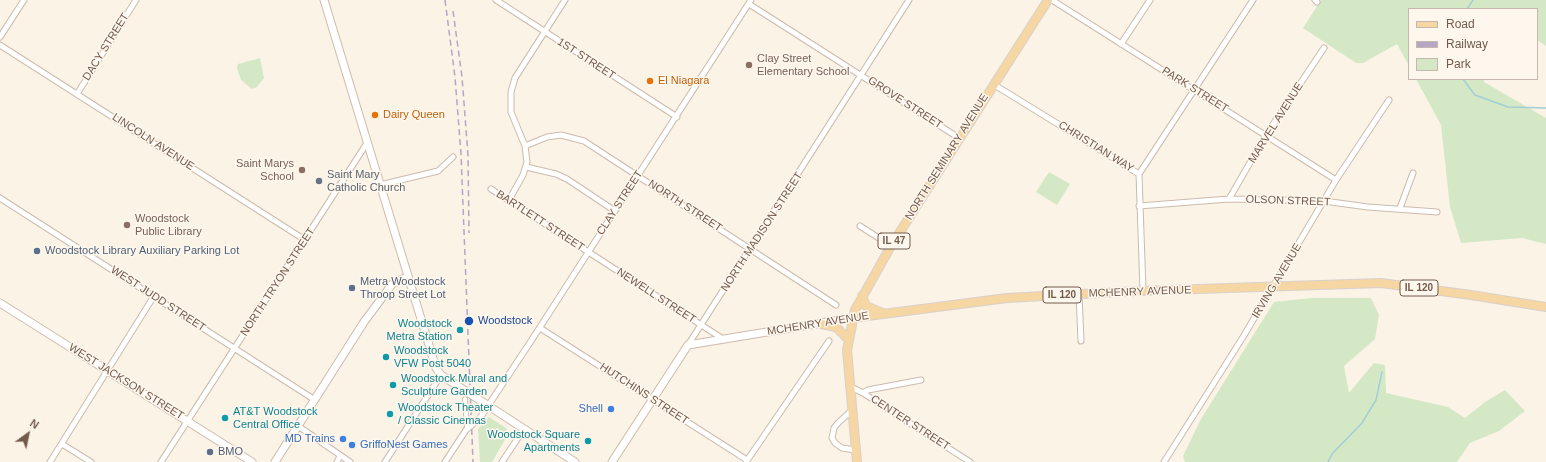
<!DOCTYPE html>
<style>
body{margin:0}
#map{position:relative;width:1546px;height:462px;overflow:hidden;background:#fbf3e6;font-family:Helvetica,sans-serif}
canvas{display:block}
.legend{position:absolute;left:1408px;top:8px;width:130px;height:72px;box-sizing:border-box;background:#fef7ed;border:1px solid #c6b8ad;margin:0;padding:5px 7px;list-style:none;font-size:12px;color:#735a4c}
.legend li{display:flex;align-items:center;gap:8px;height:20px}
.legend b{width:20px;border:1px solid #c6b8ad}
.north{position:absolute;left:8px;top:414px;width:40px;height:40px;-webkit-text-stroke:3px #fef7ed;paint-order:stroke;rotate:33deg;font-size:11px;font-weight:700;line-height:16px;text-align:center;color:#735a4c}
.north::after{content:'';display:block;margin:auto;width:14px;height:18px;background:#735a4c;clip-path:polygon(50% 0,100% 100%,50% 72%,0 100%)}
</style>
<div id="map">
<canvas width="1546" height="462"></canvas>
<ul class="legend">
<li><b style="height:5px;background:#f6d6a3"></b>Road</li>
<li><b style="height:5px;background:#b6a5c4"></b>Railway</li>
<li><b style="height:11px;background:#d4e8c6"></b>Park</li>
</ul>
<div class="north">N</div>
</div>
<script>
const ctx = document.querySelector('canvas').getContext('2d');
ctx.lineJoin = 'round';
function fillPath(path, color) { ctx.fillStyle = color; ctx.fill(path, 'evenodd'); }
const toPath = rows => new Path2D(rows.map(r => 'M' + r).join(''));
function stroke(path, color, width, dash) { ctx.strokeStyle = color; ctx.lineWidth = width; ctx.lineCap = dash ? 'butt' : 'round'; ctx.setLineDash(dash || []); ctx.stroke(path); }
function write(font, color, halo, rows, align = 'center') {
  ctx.font = font + ' Helvetica,sans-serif'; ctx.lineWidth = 3; ctx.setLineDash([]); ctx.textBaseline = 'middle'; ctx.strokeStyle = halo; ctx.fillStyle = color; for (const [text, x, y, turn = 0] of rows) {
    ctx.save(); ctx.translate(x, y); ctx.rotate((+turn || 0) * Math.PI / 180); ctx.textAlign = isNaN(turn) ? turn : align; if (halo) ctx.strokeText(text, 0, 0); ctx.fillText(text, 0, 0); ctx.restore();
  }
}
fillPath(toPath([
 [1321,0,1546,0,1546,46,1537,40,1537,9,1409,9,1409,66,1397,44,1363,63,1356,63,1303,28],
 [260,58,264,78,257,87,252,89,241,80,237,68,238,64],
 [1416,79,1484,79,1484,82,1546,118,1546,244,1522,238,1461,243,1450,207,1441,125],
 [1049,172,1070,184,1057,205,1036,192],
 [1311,298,1371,298,1379,315,1375,339,1344,366,1349,393,1374,363,1385,365,1386,393,1448,407,1465,418,1485,402,1505,390,1525,411,1499,431,1470,443,1457,462,1185,462,1183,456,1201,419,1274,302],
 [489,417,506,428,508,432,506,438,492,462,480,462,478,429]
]), '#d4e8c6');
stroke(toPath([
 [1467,9,1473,0],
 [1463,79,1475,95,1508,107,1546,108],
 [1328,462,1332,454,1362,423,1376,400,1382,372]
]), '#a3ced5', 1.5);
const pedestrian = toPath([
 [465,399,467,428]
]);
const minor = toPath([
 [496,0,677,117],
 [1052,0,1336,180],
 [1315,0,1317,2],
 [749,4,959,138],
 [0,37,24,0],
 [1121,44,1150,0],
 [0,45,305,240],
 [993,84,1139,174,1143,291],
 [77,94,136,0],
 [525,146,547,137,561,135,584,141,836,305],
 [526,167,556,174,567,179,615,211],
 [1139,174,1253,0],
 [380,185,438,171,453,157],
 [491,189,723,339],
 [0,198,315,400],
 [1229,199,1266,135,1324,48],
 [509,200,523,175,527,162,525,146,511,112,511,92,515,78,565,0],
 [1139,206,1229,199,1324,201,1368,207,1437,212],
 [1400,208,1413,173],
 [860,226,891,246],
 [1079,294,1081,341],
 [540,328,747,460],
 [688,345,909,0],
 [849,386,863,393,970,462],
 [863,393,868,390,921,380],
 [851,411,838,423,834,428,832,438,835,443,842,448,855,450],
 [298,426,350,462],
 [62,444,91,462],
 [50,462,154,296],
 [161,462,367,143],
 [337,462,340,456],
 [385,462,441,375],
 [445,462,466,430,480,418,531,341,751,0],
 [502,462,524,429],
 [746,462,829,341],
 [1164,462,1243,337,1336,180,1389,100]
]);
const tertiary = toPath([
 [0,303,252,462],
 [275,462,364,322,393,283,408,277]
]);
const secondary = toPath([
 [324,0,436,368,441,375,575,462],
 [612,462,688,345,852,318]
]);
const primary = toPath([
 [862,296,866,306,883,313],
 [852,318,1007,298,1137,291,1381,283,1471,295,1546,307],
 [821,324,836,327,849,340],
 [857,462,847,350,855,310,891,246,1048,0]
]);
stroke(pedestrian, '#ccbbad', 6);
stroke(minor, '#ccbbad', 7);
stroke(tertiary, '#ccbbad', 9);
stroke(secondary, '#cfbbab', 9);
stroke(primary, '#d8d1cd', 10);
stroke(pedestrian, '#fff', 4);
stroke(minor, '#fff', 5);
stroke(tertiary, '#fff', 7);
stroke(secondary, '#fff', 7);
stroke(primary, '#f6d6a3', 8);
stroke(toPath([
 [445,0,455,77,461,154,473,462],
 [453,11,462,77,468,155,469,233]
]), '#b6a5c4', 1.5, [6, 4]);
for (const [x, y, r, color] of [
 [749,65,4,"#8d6e63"],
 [650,81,4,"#e8710a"],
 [375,115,4,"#e8710a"],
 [302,170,4,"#8d6e63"],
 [319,181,4,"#6b7280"],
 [127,225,4,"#8d6e63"],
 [37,251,4,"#5c6f8a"],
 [352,288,4,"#5c6f8a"],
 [469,321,5,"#1a4fb4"],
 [460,330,4,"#0f9aa8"],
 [386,357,4,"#0f9aa8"],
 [393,385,4,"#0f9aa8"],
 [611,409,4,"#3f7fe0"],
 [390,414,4,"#0f9aa8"],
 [225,418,4,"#0f9aa8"],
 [343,439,4,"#3f7fe0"],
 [588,441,4,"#0f9aa8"],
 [352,445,4,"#3f7fe0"],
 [210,452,4,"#5c6f8a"]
]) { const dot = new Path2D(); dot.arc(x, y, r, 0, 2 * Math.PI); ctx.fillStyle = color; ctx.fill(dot); stroke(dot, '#fef7ed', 1.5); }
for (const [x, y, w] of [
 [894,241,32],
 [1419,288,38],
 [1062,295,38]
]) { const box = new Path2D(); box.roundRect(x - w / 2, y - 8, w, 16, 3); ctx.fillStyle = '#fef7ed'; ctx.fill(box); stroke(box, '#735a4c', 1); }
write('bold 10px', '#735a4c', null, [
 ["IL 47",894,241],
 ["IL 120",1419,288],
 ["IL 120",1062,295]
]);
write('11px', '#735a4c', '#fef7ed', [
 ["DACY STREET",106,47,-58],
 ["1ST STREET",586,59,33],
 ["PARK STREET",1195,90,32],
 ["GROVE STREET",905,103,33],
 ["MARVEL AVENUE",1276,123,-58],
 ["LINCOLN AVENUE",153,142,33],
 ["CHRISTIAN WAY",1096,147,32],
 ["NORTH SEMINARY AVENUE",947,157,-58],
 ["OLSON STREET",1288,201,2],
 ["CLAY STREET",620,203,-57],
 ["NORTH STREET",685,206,33],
 ["BARTLETT STREET",540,221,33],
 ["NORTH MADISON STREET",762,232,-57],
 ["IRVING AVENUE",1277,281,-59],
 ["NORTH TRYON STREET",278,282,-57],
 ["MCHENRY AVENUE",1140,292,-2],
 ["NEWELL STREET",656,296,33],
 ["WEST JUDD STREET",158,299,33],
 ["MCHENRY AVENUE",818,324,-9],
 ["WEST JACKSON STREET",126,382,32],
 ["HUTCHINS STREET",644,394,33],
 ["CENTER STREET",910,423,33]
]);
write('11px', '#785e54', '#fef7ed', [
 ["Clay Street",757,59],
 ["Elementary School",757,72],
 ["Saint Marys",294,164,"right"],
 ["School",294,177,"right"],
 ["Woodstock",135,219],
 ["Public Library",135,232]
], 'left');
write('11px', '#c56008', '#fef7ed', [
 ["El Niagara",658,81],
 ["Dairy Queen",383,115]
], 'left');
write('11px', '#5b616d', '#fef7ed', [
 ["Saint Mary",327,175],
 ["Catholic Church",327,188]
], 'left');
write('11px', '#4e5e75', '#fef7ed', [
 ["Woodstock Library Auxiliary Parking Lot",45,251],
 ["Metra Woodstock",360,282],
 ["Throop Street Lot",360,295],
 ["BMO",218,452]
], 'left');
write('11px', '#164399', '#fef7ed', [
 ["Woodstock",478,321]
], 'left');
write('11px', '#0d838f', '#fef7ed', [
 ["Woodstock",452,324,"right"],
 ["Metra Station",452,337,"right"],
 ["Woodstock",394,351],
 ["VFW Post 5040",394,364],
 ["Woodstock Mural and",401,379],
 ["Sculpture Garden",401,392],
 ["Woodstock Theater",398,408],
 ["/ Classic Cinemas",398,421],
 ["AT&T Woodstock",233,412],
 ["Central Office",233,425],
 ["Woodstock Square",580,435,"right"],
 ["Apartments",580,448,"right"]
], 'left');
write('11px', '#366cbe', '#fef7ed', [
 ["Shell",603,409],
 ["MD Trains",335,439],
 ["GriffoNest Games",360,445,"left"]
], 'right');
</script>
